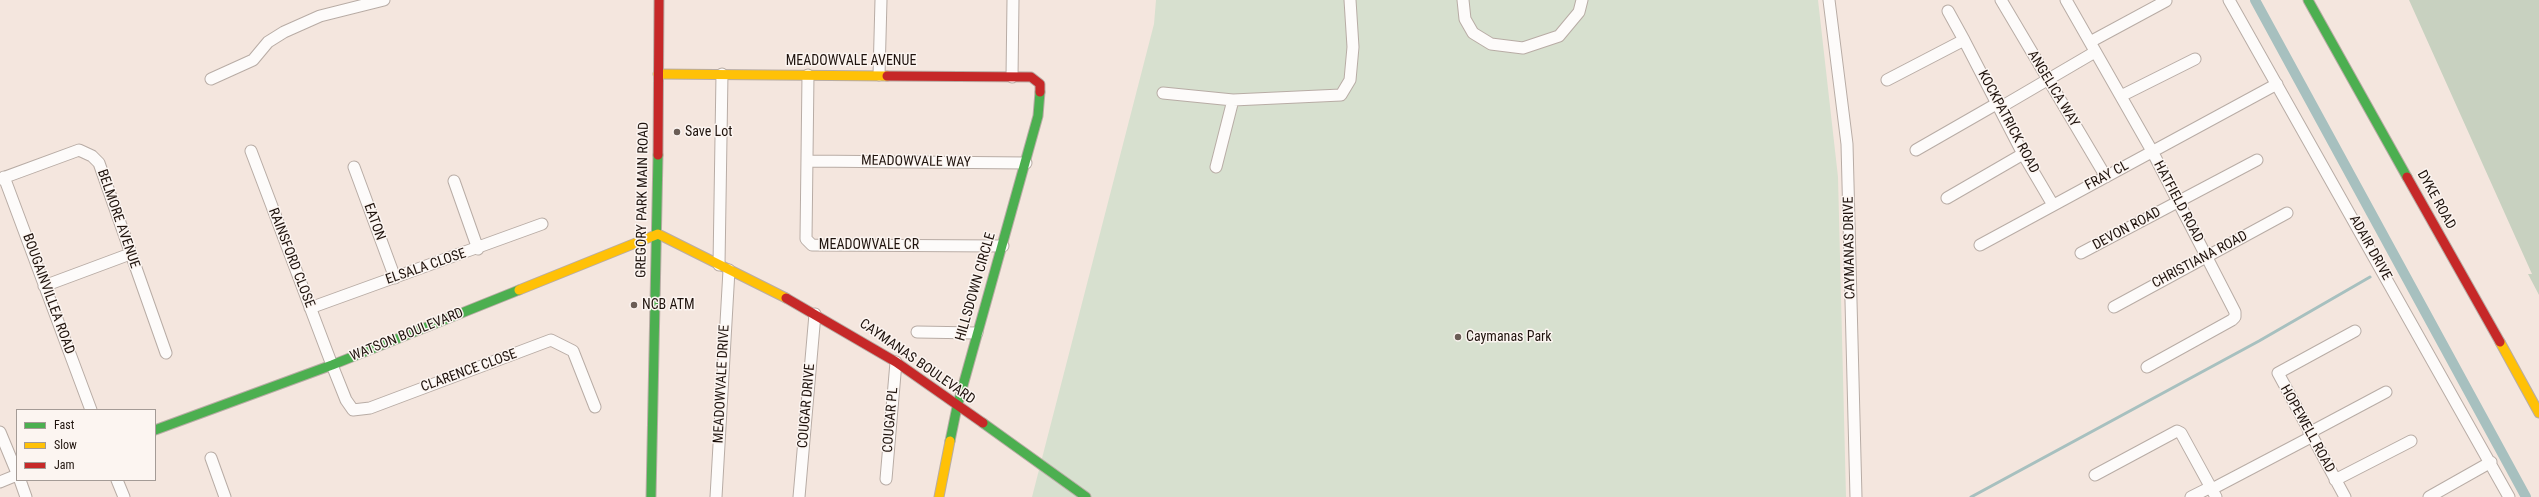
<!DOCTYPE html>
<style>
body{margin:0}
#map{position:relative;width:2539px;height:497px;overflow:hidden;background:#f4e6de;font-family:"Roboto Condensed",sans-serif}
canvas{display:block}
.legend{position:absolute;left:16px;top:409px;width:140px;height:72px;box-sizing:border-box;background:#fcf5f1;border:1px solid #a49b96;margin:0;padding:5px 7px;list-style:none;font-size:12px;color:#1f130d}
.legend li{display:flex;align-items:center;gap:8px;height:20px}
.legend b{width:20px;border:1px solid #a49b96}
</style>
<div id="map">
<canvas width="2539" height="497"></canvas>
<ul class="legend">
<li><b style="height:5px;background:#4caf50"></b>Fast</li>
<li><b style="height:5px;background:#ffc107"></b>Slow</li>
<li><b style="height:5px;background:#c62828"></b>Jam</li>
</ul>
</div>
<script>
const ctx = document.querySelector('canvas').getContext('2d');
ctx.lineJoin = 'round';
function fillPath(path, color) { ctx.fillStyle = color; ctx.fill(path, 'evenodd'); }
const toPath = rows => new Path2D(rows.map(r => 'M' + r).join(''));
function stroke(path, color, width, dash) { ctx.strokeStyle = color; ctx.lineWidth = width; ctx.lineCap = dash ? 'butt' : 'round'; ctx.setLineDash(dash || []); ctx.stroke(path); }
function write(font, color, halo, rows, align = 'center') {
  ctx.font = font + ' "Roboto Condensed",sans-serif'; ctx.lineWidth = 3; ctx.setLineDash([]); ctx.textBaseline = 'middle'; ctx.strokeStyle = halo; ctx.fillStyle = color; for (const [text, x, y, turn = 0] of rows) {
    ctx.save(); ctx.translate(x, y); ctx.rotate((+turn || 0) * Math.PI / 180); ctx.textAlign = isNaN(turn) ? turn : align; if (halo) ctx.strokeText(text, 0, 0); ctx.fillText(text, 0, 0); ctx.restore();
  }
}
fillPath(toPath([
 [1156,0,1818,0,1838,177,1846,497,1032,497,1154,24]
]), '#d7e0cf');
fillPath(toPath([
 [2409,0,2539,0,2539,295,2528,274,2532,274]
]), '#c8d1c0');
stroke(toPath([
 [1971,497,2259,341,2370,277]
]), '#a7c0bf', 3);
stroke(toPath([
 [2255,0,2526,497]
]), '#a7c0bf', 10);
const street = toPath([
 [1463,0,1465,19,1473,33,1491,44,1523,48,1559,36,1579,12,1582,0],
 [1829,0,1847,144,1856,497],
 [2001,0,2106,177],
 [2066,0,2152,151,2235,312,2235,317,2232,320,2147,367],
 [2229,0,2509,497],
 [1948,11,1964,40],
 [2090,42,2166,1],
 [808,75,806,239,812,245,1003,246],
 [879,75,881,0],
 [1012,77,1013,0],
 [211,79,253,60,268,42,284,32,320,16,384,0],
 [1887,80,1964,40,2023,154,2053,205],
 [1163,93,1233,100],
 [2121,96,2195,59],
 [2001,107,2095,52],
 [1916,150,1998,103],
 [251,151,332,365,346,400,353,410,370,408,551,340,573,351,595,407],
 [807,161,1026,163],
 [354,167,395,278],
 [1216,167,1233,100,1341,95,1350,80,1353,47,1350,0],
 [4,177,91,410],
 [0,179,79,150,92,156,99,163,166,353],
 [454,181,478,249],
 [1947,198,2023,154],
 [1980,245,2277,84],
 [2081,253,2257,160],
 [719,265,722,74],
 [44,286,130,254],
 [2114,307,2287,213],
 [310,308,542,224],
 [917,332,977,333],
 [0,432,17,473],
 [2309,433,2386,392],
 [211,458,225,497],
 [2095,475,2177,431,2181,433,2216,497],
 [886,479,896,362],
 [20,480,26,497],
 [117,480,124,497],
 [2335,480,2411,441],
 [0,482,17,475],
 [2212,489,2311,437],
 [716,497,729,270],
 [799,497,815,314],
 [2191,497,2211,487],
 [2345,497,2278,373,2355,331],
 [2429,497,2491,462]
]);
const fast = toPath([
 [2308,0,2407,177],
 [983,423,1086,497],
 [155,430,332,365,519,290],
 [950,441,957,407,1038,116,1040,92],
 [651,497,658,155]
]);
const slow = toPath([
 [658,74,887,76],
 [519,290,658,234,786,298],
 [2500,342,2539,413],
 [939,497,950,441]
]);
const jam = toPath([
 [887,76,1031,77,1040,84,1040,92],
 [658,155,659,0],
 [2407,177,2500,342],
 [786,298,896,362,983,423]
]);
stroke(street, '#b8aca5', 13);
stroke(fast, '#b8aca5', 11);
stroke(slow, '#b8aca5', 11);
stroke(jam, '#b8aca5', 11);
stroke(street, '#fdfbfa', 11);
stroke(fast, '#4caf50', 9);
stroke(slow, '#ffc107', 9);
stroke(jam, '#c62828', 9);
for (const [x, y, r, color] of [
 [677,132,4,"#6a5d56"],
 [634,305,4,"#6a5d56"],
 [1458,337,4,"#6a5d56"]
]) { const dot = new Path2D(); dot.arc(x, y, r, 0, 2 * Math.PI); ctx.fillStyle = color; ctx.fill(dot); stroke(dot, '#fcf5f1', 1.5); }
write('14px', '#1f130d', '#fcf5f1', [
 ["MEADOWVALE AVENUE",851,61],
 ["ANGELICA WAY",2053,89,59],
 ["KOCKPATRICK ROAD",2008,122,62],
 ["MEADOWVALE WAY",916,162,1],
 ["FRAY CL",2107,176,-28],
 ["GREGORY PARK MAIN ROAD",643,200,-89],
 ["DYKE ROAD",2436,200,61],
 ["HATFIELD ROAD",2178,202,62],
 ["BELMORE AVENUE",118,219,71],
 ["EATON",374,222,70],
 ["DEVON ROAD",2127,229,-28],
 ["MEADOWVALE CR",869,245],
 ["CAYMANAS DRIVE",1850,248,-91],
 ["ADAIR DRIVE",2370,248,61],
 ["RAINSFORD CLOSE",291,258,69],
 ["CHRISTIANA ROAD",2200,260,-28],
 ["ELSALA CLOSE",426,267,-19],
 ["HILLSDOWN CIRCLE",976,287,-74],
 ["BOUGAINVILLEA ROAD",48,294,70],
 ["WATSON BOULEVARD",407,335,-22],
 ["CAYMANAS BOULEVARD",917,362,35],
 ["CLARENCE CLOSE",469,371,-20],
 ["MEADOWVALE DRIVE",722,384,-87],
 ["COUGAR DRIVE",807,406,-85],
 ["COUGAR PL",891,420,-85],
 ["HOPEWELL ROAD",2307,429,61]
]);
write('14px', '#1f130d', '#fcf5f1', [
 ["Save Lot",685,132],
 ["NCB ATM",642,305],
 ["Caymanas Park",1466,337]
], 'left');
</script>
